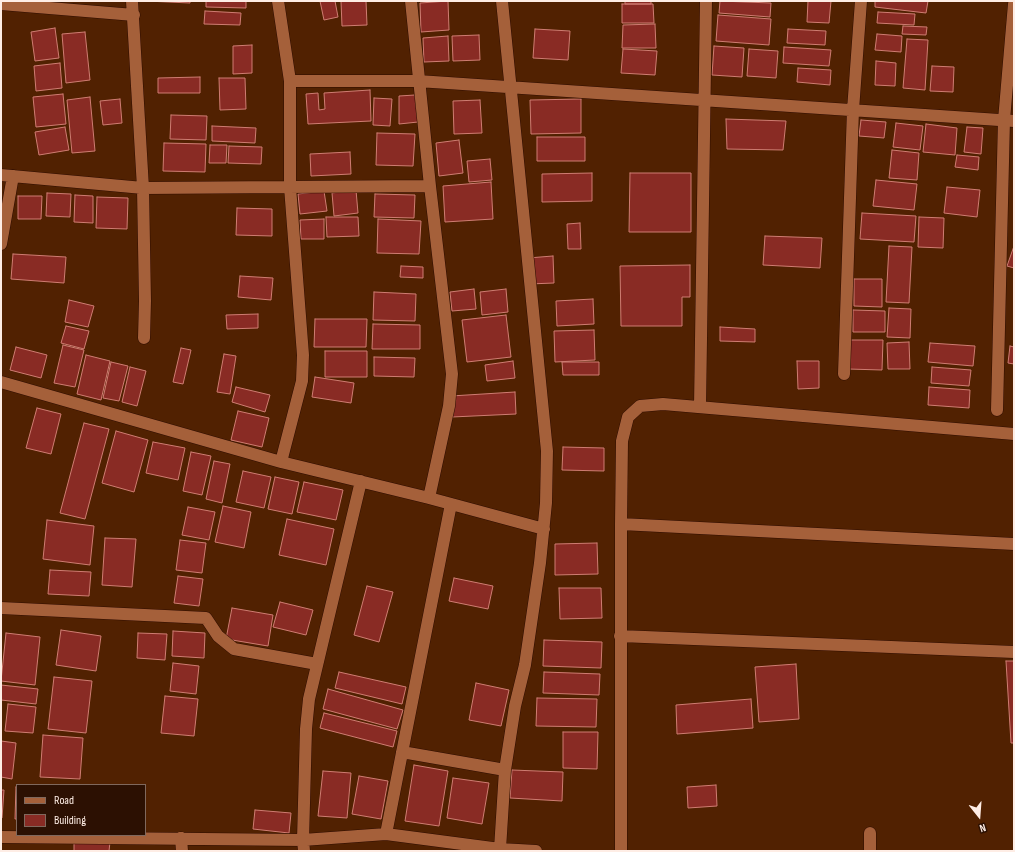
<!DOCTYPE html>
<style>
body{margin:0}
#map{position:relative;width:1015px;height:852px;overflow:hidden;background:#512101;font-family:"Sofia Sans Condensed",sans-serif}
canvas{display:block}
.frame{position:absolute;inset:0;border:2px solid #feede5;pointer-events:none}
.legend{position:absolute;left:16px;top:784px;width:130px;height:52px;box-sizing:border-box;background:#2c1002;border:1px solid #80685d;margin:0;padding:5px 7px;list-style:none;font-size:12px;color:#feede5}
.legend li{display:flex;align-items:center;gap:8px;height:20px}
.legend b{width:20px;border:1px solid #80685d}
.north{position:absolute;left:959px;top:796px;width:40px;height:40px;-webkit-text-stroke:3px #2c1002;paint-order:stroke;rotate:163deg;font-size:11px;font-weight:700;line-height:16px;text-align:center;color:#feede5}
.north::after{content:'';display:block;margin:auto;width:14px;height:18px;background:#feede5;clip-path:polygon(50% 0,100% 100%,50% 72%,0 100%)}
</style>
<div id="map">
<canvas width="1015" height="852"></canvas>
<div class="frame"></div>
<ul class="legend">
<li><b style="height:5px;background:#a5603a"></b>Road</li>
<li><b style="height:11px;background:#892b24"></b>Building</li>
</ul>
<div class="north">N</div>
</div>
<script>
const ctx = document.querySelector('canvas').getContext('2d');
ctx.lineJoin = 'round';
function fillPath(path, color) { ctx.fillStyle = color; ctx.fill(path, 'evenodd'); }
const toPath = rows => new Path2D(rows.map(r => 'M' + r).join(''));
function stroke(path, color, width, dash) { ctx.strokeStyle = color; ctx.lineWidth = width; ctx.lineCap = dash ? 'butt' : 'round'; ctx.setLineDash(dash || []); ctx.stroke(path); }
const building = toPath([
 [146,1,190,1,190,3,146,1],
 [206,1,246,1,246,8,206,7,206,1],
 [320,1,335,1,338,17,324,20,320,1],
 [341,1,366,1,367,25,342,26,341,1],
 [448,1,449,30,421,32,420,3,448,1],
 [625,1,651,1,651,4,625,4,625,1],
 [720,1,771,3,770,17,719,13,720,1],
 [808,1,831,1,829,23,807,22,808,1],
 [875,1,928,1,926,13,875,7,875,1],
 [622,4,653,4,654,23,622,23,622,4],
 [205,11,241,13,240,25,204,24,205,11],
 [878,12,915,14,914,25,877,23,878,12],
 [718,15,771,19,769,45,716,41,718,15],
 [655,24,656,48,622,48,623,25,655,24],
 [903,26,927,27,926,35,902,34,903,26],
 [55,28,59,58,35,61,31,32,55,28],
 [535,29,570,31,568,60,533,58,535,29],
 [788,29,826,31,825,45,787,43,788,29],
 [85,32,90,80,66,83,62,34,85,32],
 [877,34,902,36,901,52,875,50,877,34],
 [479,35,480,60,453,61,452,36,479,35],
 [448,36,449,61,424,62,423,38,448,36],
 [907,39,928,40,925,90,903,88,907,39],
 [252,45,252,73,233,74,233,46,252,45],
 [714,46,744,48,742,77,712,75,714,46],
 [784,47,831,50,829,66,783,63,784,47],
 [623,49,657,51,655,75,621,73,623,49],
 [749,49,778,51,776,78,747,76,749,49],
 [876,61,896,63,895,86,875,85,876,61],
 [60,63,62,88,36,91,34,66,60,63],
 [932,66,954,67,953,92,930,91,932,66],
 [798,68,831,70,830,85,797,82,798,68],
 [200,77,200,93,158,93,158,78,200,77],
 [219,78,245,78,246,109,220,110,219,78],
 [370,90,371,121,308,124,306,94,318,93,319,110,325,109,324,93,370,90],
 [63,94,66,124,36,127,33,97,63,94],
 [415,95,418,122,399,124,399,96,415,95],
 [90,97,95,151,72,153,67,100,90,97],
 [374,98,392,99,390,126,373,125,374,98],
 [120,99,122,123,103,125,100,101,120,99],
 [581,99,581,133,531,134,530,100,581,99],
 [480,100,482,133,454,134,453,101,480,100],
 [171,115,207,116,206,140,170,139,171,115],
 [726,119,786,121,783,150,727,149,726,119],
 [861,120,886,122,884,138,859,136,861,120],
 [896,123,923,126,920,150,893,147,896,123],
 [926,124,957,128,955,155,923,152,926,124],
 [212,126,256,128,255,143,212,141,212,126],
 [65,127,69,150,39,155,35,132,65,127],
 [967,127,983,128,981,154,964,152,967,127],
 [377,133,415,134,413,166,376,165,377,133],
 [537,137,585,137,585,161,537,161,537,137],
 [459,140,463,173,439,176,436,143,459,140],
 [164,143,206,144,205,172,163,171,164,143],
 [210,145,227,145,226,163,209,163,210,145],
 [229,146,262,147,261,164,228,163,229,146],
 [892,150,919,153,917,180,889,178,892,150],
 [350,152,351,174,311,176,310,154,350,152],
 [957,155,979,157,978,170,955,167,957,155],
 [490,159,492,180,469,182,467,161,490,159],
 [592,173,592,201,542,202,542,174,592,173],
 [630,173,691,173,691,232,629,232,630,173],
 [876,180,917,184,914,210,873,206,876,180],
 [491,182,493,219,445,222,443,186,491,182],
 [947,187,980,190,977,217,944,213,947,187],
 [356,190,358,213,334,216,332,193,356,190],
 [324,191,327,211,300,214,298,194,324,191],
 [47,193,71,194,70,217,46,216,47,193],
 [375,194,415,195,414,218,374,217,375,194],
 [75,195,93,196,93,223,74,222,75,195],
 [18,196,42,196,41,219,18,219,18,196],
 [97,197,128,198,127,229,96,228,97,197],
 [237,208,272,209,272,236,236,235,237,208],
 [862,213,916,216,914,242,860,239,862,213],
 [326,217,358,217,359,236,327,237,326,217],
 [919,217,944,218,943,248,918,247,919,217],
 [324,219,324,239,301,239,300,220,324,219],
 [378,219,421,221,419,254,377,253,378,219],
 [580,223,581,249,568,249,567,224,580,223],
 [765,236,822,238,820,268,763,265,765,236],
 [889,246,912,247,909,303,886,302,889,246],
 [1014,246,1014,268,1007,266,1014,246],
 [13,254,66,257,64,283,11,279,13,254],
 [553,256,554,283,529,284,528,258,553,256],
 [690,265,690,297,682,297,682,326,621,326,620,266,690,265],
 [401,266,423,267,423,278,400,277,401,266],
 [240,276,273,278,271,300,238,297,240,276],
 [854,279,882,279,882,307,854,306,854,279],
 [474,289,476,309,452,311,450,292,474,289],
 [506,289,508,312,482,315,480,292,506,289],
 [374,292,416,294,415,321,373,320,374,292],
 [593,299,594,324,557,326,556,301,593,299],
 [69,300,94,306,88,327,65,322,69,300],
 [889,308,911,309,910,338,887,337,889,308],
 [853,310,885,311,885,332,853,332,853,310],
 [258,314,258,328,227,329,226,315,258,314],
 [506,315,511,357,467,362,462,320,506,315],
 [315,319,367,319,366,347,314,347,315,319],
 [373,324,420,325,420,349,372,349,373,324],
 [66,326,89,331,84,349,61,343,66,326],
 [720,327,755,329,755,342,720,341,720,327],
 [594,330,595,360,555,362,554,331,594,330],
 [849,340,883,340,882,370,848,369,849,340],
 [909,342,910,369,888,369,887,343,909,342],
 [930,343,975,346,973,366,928,362,930,343],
 [63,345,84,350,75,387,54,383,63,345],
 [1010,346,1014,347,1014,364,1008,363,1010,346],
 [16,347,47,355,41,378,10,370,16,347],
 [181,348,191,350,183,384,173,382,181,348],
 [325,351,367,351,367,377,325,377,325,351],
 [224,354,236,356,230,394,217,392,224,354],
 [86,355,110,361,101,400,77,394,86,355],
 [374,357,415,358,414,377,374,376,374,357],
 [513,361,515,378,487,381,485,365,513,361],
 [797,361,819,361,819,388,798,389,797,361],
 [111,362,128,366,119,401,103,398,111,362],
 [562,362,599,362,599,375,563,375,562,362],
 [130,367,146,371,137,406,122,402,130,367],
 [932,367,971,370,969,386,931,383,932,367],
 [315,377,354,383,351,403,312,397,315,377],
 [236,387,270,395,265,412,232,402,236,387],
 [929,387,970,390,969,408,928,405,929,387],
 [515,392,516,414,452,417,451,396,515,392],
 [37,408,61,414,51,454,26,448,37,408],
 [238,411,269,418,262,447,231,440,238,411],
 [84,423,109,429,85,519,60,513,84,423],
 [116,431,148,440,134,492,102,483,116,431],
 [153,442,185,448,178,480,146,473,153,442],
 [563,447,604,448,604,471,562,470,563,447],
 [191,452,211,456,202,495,183,491,191,452],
 [214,461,230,464,222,503,206,499,214,461],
 [243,471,271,477,264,508,236,502,243,471],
 [275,477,299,482,292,514,268,509,275,477],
 [304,482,343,490,336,520,297,512,304,482],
 [223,506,251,512,244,548,215,542,223,506],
 [188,507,215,512,209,540,182,535,188,507],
 [287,519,334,529,326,565,279,555,287,519],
 [47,520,94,526,90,565,43,559,47,520],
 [105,538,136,539,132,587,102,585,105,538],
 [180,540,206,543,202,573,176,570,180,540],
 [597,543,598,574,555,575,555,544,597,543],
 [50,570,91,572,89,596,48,594,50,570],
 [178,576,203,579,199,606,174,603,178,576],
 [454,578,493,586,488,609,449,601,454,578],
 [367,586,393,592,379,642,354,635,367,586],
 [559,588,601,588,602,618,560,619,559,588],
 [280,602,313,610,306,635,273,627,280,602],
 [232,608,273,615,268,646,226,639,232,608],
 [61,630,101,636,96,671,56,665,61,630],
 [173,631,205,633,204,658,172,656,173,631],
 [6,633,40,637,35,685,1,681,6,633],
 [138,633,167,634,165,660,137,658,138,633],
 [544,640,602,642,601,668,543,666,544,640],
 [1006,661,1014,661,1014,743,1011,743,1006,661],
 [173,663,199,666,196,694,170,691,173,663],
 [796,664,799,719,759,722,755,667,796,664],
 [339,672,406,687,402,704,335,688,339,672],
 [544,672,600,674,599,695,543,693,544,672],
 [54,677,92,681,86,733,48,729,54,677],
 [476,683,509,690,501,726,469,720,476,683],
 [1,685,38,689,36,704,1,700,1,685],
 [328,689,403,710,397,729,323,709,328,689],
 [165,696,198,699,194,736,161,733,165,696],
 [537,698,597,699,596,727,536,726,537,698],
 [751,699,753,728,677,734,676,705,751,699],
 [8,704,36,707,33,733,5,731,8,704],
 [324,713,397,731,393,747,320,728,324,713],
 [563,732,598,732,597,769,563,768,563,732],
 [43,735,83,738,80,779,40,777,43,735],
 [1,741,16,743,12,779,1,777,1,741],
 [414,765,448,771,439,826,405,821,414,765],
 [512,770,563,772,562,801,510,798,512,770],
 [323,771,351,773,347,818,318,816,323,771],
 [359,776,388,781,381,819,352,814,359,776],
 [453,778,489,783,482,824,447,818,453,778],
 [716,785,717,806,688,808,687,787,716,785],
 [16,787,17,787,17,819,15,819,16,787],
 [1,790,4,790,2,818,1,818,1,790],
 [255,810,291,813,289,833,253,829,255,810],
 [74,842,110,842,109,851,74,851,74,842]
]);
fillPath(building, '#892b24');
stroke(building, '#cf7d72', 1);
const minor = toPath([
 [132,1,143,188,145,301,144,338],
 [278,1,290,81,290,187,303,355,302,381,281,462],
 [411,1,430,186,452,374,449,406,429,498],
 [1,4,134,15],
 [290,81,418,81,1014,121],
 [1,175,143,188,430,186],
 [1,244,13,176],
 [844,374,853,110,861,1],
 [1,382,281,462,429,498,544,529],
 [700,407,706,1],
 [997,410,1004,120,1014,4],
 [361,481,309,699,306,729,303,840,386,834,500,849,536,851],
 [621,524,1014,544],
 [1,608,206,618,218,636,234,649,317,664],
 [620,636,1014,652],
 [402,752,505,770],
 [870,833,870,851],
 [386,834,451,504],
 [1,837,303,840,304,851],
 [181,838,182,851],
 [500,849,505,770,515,706,525,665,540,563,546,503,547,451,502,1],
 [621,851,621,524,622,441,628,417,640,406,663,404,1014,434]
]);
stroke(minor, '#2f0d00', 13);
stroke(minor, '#a5603a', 12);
</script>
